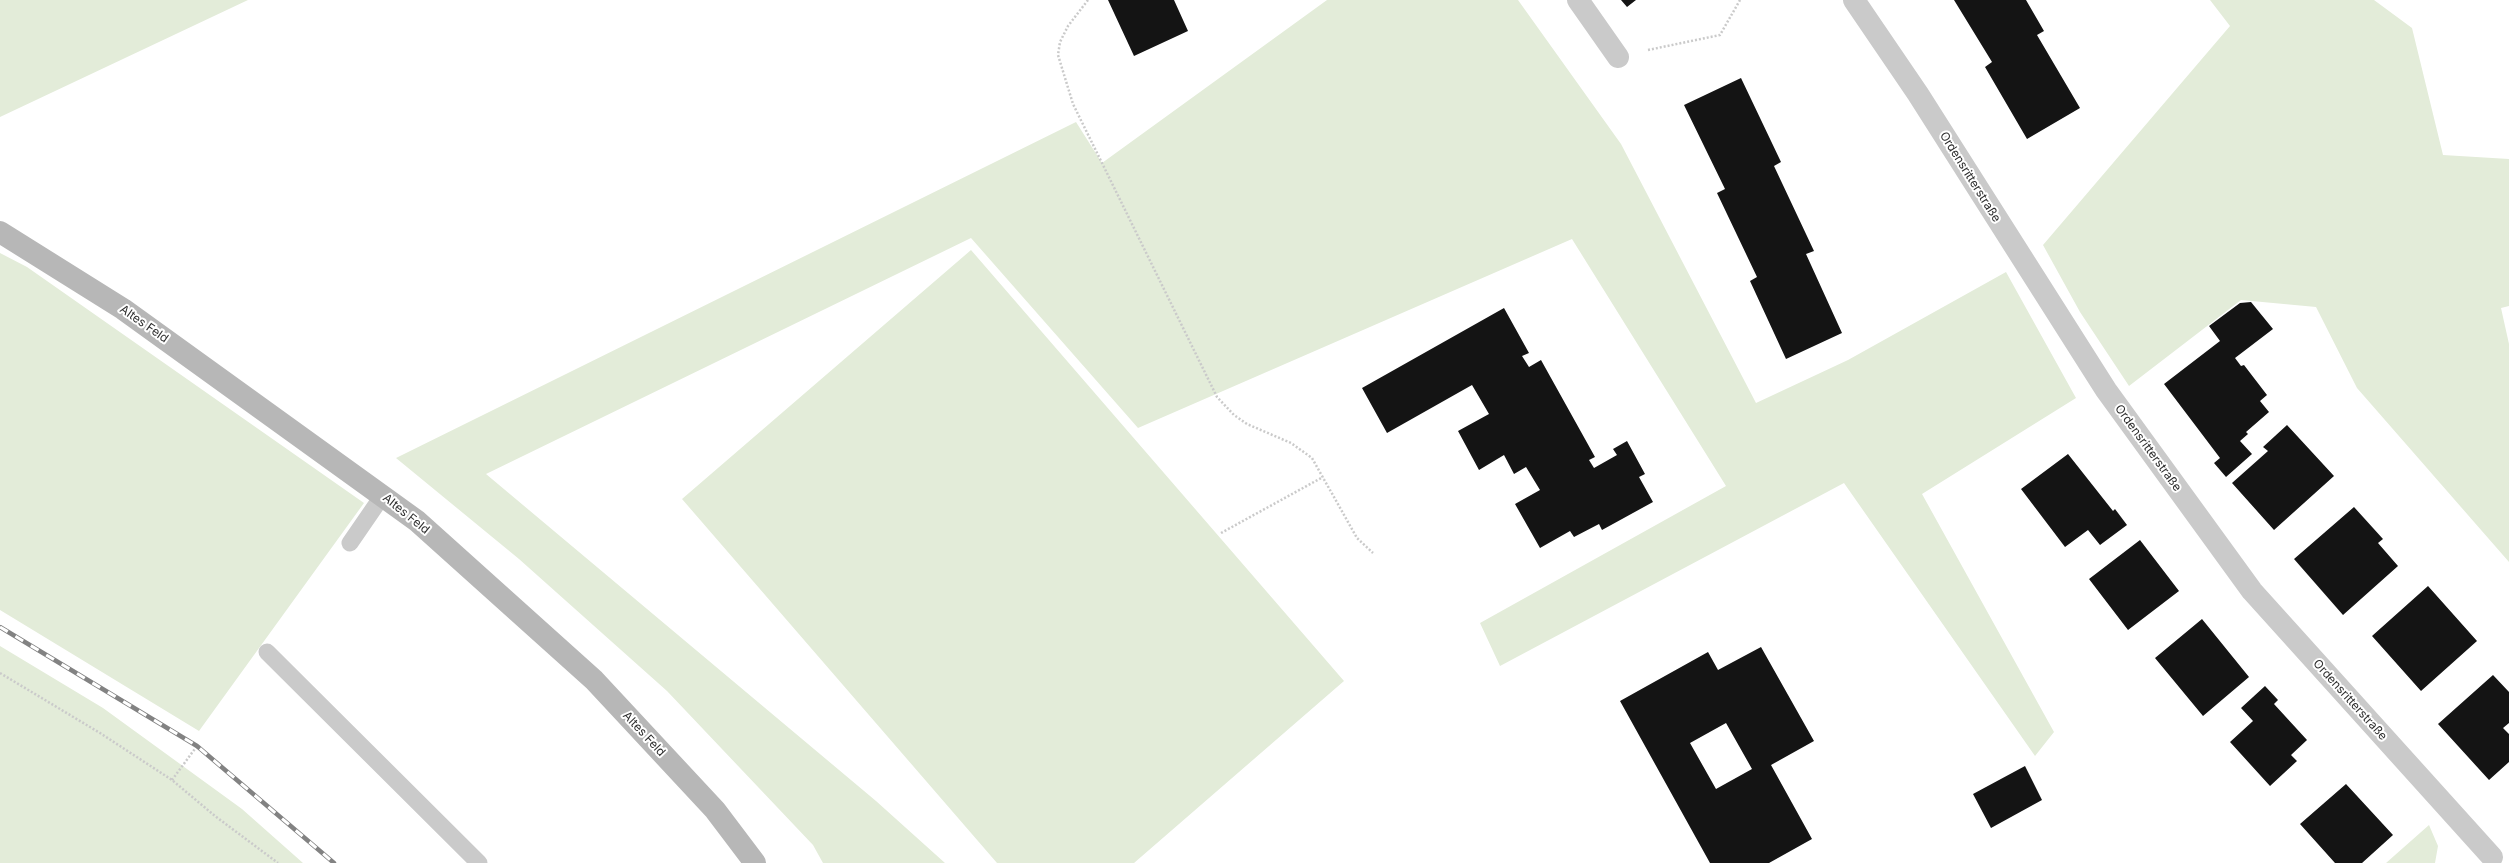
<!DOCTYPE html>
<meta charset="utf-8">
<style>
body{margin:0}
canvas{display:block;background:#fff}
</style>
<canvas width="2509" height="863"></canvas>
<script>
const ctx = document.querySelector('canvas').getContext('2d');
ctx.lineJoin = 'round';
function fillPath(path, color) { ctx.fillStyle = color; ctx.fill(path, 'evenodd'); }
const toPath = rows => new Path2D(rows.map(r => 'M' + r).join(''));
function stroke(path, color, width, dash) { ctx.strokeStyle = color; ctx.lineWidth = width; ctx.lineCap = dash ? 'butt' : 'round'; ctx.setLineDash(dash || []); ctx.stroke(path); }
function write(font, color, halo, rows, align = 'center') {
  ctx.font = font + ' Inter,sans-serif'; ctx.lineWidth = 4; ctx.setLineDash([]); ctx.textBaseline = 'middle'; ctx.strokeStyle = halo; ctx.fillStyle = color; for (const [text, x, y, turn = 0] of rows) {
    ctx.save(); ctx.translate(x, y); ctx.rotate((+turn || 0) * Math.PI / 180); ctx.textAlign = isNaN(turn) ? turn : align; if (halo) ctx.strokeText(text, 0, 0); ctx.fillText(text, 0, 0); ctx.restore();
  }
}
fillPath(toPath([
 [0,0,248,0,0,117],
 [1327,0,1518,0,1621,144,1756,403,1848,360,2006,272,2076,398,1922,494,2054,732,2035,756,1844,483,1500,666,1480,623,1726,486,1572,239,1138,428,971,238,486,474,876,801,945,863,823,863,813,845,667,691,519,559,396,458,1076,122,1102,163],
 [2210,0,2374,0,2412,28,2443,155,2509,159,2509,306,2501,308,2509,344,2509,562,2357,388,2316,307,2241,300,2129,386,2080,312,2043,245,2230,26],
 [971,250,1344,681,1134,863,997,863,682,499],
 [0,253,27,267,364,503,199,731,0,610],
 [0,646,103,708,242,809,303,863,0,863],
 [2429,825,2438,846,2435,863,2386,863]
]), '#e3ecd9');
fillPath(toPath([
 [1108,0,1174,0,1188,31,1134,56],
 [1621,0,1636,0,1627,7],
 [1954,0,2026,0,2044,31,2037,35,2080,108,2027,139,1985,67,1992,62],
 [1741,78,1781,162,1774,166,1814,251,1806,254,1842,333,1786,359,1750,281,1757,277,1717,193,1725,189,1684,105],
 [2251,302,2273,329,2235,358,2241,366,2244,365,2267,395,2260,401,2269,412,2246,432,2248,434,2240,441,2252,454,2226,477,2214,463,2220,458,2164,384,2220,341,2209,326,2240,303],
 [1504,308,1529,353,1522,356,1529,367,1541,360,1595,457,1589,460,1594,468,1617,455,1613,449,1627,441,1645,474,1639,477,1653,502,1602,530,1599,524,1574,537,1570,531,1540,548,1515,504,1540,490,1526,467,1514,474,1504,455,1479,470,1458,431,1489,414,1472,385,1387,433,1362,388],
 [2287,425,2334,476,2274,530,2232,483,2268,451,2263,447],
 [2068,454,2113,511,2115,509,2127,525,2100,545,2088,530,2065,547,2021,489],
 [2354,507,2383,539,2378,543,2398,566,2343,615,2294,559],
 [2140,540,2179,591,2128,630,2089,579],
 [2428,586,2477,641,2421,691,2372,636],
 [2202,619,2249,677,2203,716,2155,658],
 [1761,647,1814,741,1771,765,1812,839,1769,863,1710,863,1620,701,1708,652,1718,670],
 [1726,723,1752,769,1716,789,1690,743],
 [2493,675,2509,692,2509,723,2503,728,2509,734,2509,762,2489,780,2438,724],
 [2265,686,2278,700,2274,704,2307,740,2291,755,2297,761,2270,786,2230,742,2253,721,2241,708],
 [2025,766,2042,800,1991,828,1973,794],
 [2346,784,2393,835,2362,863,2335,863,2300,824]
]), '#141414');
stroke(toPath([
 [1088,0,1068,26,1060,42,1058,55,1073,104,1217,397,1234,415,1247,424,1291,443,1312,458,1357,538,1373,553],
 [1648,50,1720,35,1740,0],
 [1221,533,1323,477],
 [0,673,100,733,172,780,215,816,278,863],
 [172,780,197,746]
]), '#cacaca', 2.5, [2, 2]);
stroke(toPath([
 [350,543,383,495],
 [267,652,479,863]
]), '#cacaca', 17);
stroke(toPath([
 [1578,0,1618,57],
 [1854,0,1918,94,2106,390,2252,591,2492,857]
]), '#cacaca', 22);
stroke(toPath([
 [0,232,123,309,417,521,594,680,715,810,755,863]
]), '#b7b7b7', 22);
const rail = toPath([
 [0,627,197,746,334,863]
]);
stroke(rail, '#828282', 4.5);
stroke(rail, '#fff', 3, [9]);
write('12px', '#2d2d2d', '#fff', [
 ["Ordensritterstraße",1970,177,58],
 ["Altes Feld",144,324,35],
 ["Ordensritterstraße",2148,448,54],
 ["Altes Feld",406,514,39],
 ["Ordensritterstraße",2350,700,48],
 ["Altes Feld",644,734,47]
]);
</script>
